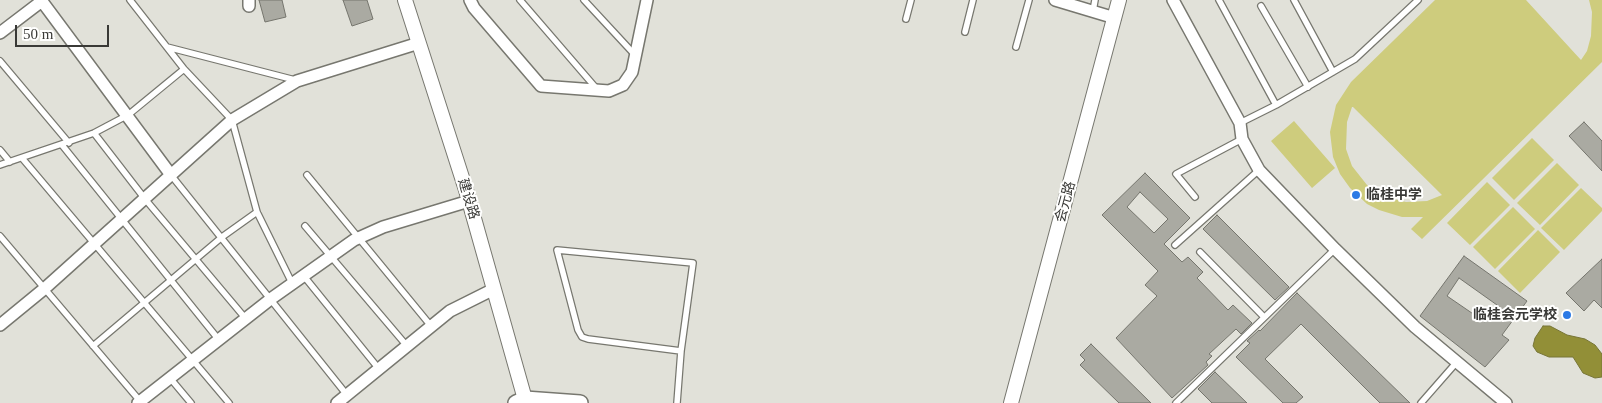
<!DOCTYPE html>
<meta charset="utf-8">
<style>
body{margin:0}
#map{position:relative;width:1602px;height:403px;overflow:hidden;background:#e1e1d9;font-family:"Times New Roman",serif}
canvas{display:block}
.scale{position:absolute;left:15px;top:25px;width:94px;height:22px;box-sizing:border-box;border:2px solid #393936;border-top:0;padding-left:6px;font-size:15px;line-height:18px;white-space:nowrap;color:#393936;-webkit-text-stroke:4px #fffffe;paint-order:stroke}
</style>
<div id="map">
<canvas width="1602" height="403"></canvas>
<div class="scale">50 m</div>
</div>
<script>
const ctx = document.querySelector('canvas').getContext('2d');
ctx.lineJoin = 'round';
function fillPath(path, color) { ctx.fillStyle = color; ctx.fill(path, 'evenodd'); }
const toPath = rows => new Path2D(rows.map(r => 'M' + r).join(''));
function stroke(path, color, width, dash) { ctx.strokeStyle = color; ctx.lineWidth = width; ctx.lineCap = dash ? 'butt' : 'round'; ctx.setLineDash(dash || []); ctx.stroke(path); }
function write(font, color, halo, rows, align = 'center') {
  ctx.font = font + ' "Times New Roman","Noto Sans SC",serif'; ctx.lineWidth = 4; ctx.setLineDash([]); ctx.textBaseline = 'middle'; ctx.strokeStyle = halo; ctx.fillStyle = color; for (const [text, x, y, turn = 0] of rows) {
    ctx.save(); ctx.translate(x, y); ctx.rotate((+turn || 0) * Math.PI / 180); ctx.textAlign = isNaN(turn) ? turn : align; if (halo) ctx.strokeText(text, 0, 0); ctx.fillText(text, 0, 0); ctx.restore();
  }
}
fillPath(toPath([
 [1435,0,1526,0,1581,60,1587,51,1591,36,1592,12,1589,0,1602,0,1602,62,1422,239,1411,229,1423,217,1402,217,1379,210,1367,204,1350,188,1340,174,1333,157,1330,132,1336,105,1351,82],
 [1352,107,1353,107,1442,195,1427,201,1406,202,1385,197,1367,185,1352,166,1346,149,1347,122],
 [1294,121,1335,168,1312,188,1271,141],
 [1532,138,1554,160,1514,200,1492,178],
 [1557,163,1579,185,1540,225,1517,203],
 [1487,182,1510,205,1470,245,1447,223],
 [1581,188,1602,208,1602,211,1564,250,1541,228],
 [1513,207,1535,229,1495,269,1473,247],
 [1538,230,1560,252,1520,293,1498,271]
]), '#cecc7d');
const water = toPath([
 [1543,326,1550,326,1567,335,1585,339,1595,345,1602,354,1602,377,1595,378,1583,373,1573,357,1549,357,1537,352,1533,346,1535,338,1543,326]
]);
fillPath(water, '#928f37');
stroke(water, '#777537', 1);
const building = toPath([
 [259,0,282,0,286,17,265,22,259,0],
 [343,0,367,0,373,19,352,26,343,0],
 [1584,122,1602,141,1602,171,1569,136,1584,122],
 [1145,173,1190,218,1164,244,1182,262,1188,257,1203,272,1197,278,1228,310,1233,305,1252,323,1241,334,1236,329,1209,354,1212,356,1206,362,1208,365,1172,398,1116,338,1157,296,1145,285,1158,271,1102,215,1145,173],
 [1140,192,1168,219,1154,233,1127,207,1140,192],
 [1217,215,1289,287,1275,300,1203,229,1217,215],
 [1464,256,1527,301,1502,335,1509,340,1485,367,1420,316,1464,256],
 [1459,278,1497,305,1485,322,1447,296,1459,278],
 [1602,259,1602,308,1594,300,1584,311,1566,293,1602,259],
 [1297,293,1410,403,1380,403,1301,324,1265,359,1303,397,1296,403,1283,403,1236,357,1250,343,1247,341,1259,330,1260,331,1297,293],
 [1091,344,1151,403,1119,403,1080,365,1085,360,1080,355,1091,344],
 [1215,372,1247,403,1212,403,1198,389,1215,372]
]);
fillPath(building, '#aaaaa2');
stroke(building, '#75756d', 1);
const service = toPath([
 [130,0,184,69,232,120,257,212,292,283],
 [520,0,596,88],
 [584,0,635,55],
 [1219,0,1276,105],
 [1294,0,1333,72],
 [1261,6,1308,87],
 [1093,11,1095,0],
 [906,19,911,0],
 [965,32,973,0],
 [167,47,295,80],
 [1016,47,1029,0],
 [0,61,69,143],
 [1240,123,1276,105,1355,59,1418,0],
 [94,133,145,199,246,319],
 [62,145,219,340],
 [0,150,10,162],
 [22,158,229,403],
 [0,165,94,133,128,115,184,69],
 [171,175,347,395],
 [307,175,431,326],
 [1195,197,1176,174,1242,139],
 [305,226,407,346],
 [0,236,140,401],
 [1175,245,1259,170],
 [1200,252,1264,317],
 [303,275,379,369],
 [93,346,222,237,257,212],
 [170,378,191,403],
 [677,403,681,351,693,263,557,250,578,330,582,337,588,339,681,351],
 [1176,403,1335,249],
 [1421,403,1456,363]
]);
const minor = toPath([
 [41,0,171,175],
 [249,0,249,6],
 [470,0,474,8,541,86,609,91,623,85,632,72,647,0],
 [1055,0,1115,18],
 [1173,0,1240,123,1242,139,1259,170,1335,249,1415,327,1506,403],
 [0,33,42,1],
 [0,325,44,289,232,120,297,81,419,43],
 [138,403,272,298,354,240,383,227,469,201],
 [337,403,450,311,494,289]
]);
const tertiary = toPath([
 [405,0,466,190,526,403],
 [1011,403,1119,0]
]);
const secondary = toPath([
 [516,403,525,399,580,403]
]);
stroke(service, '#77776f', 8);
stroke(minor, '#77776f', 14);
stroke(tertiary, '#77776f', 16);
stroke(secondary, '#77776f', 18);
stroke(service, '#fff', 5.5);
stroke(minor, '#fff', 11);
stroke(tertiary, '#fff', 14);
stroke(secondary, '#fff', 15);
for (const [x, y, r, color] of [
 [1356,195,5,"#2c7ae5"],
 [1567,315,5,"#2c7ae5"]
]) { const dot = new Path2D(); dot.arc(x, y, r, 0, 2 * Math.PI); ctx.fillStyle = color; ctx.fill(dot); stroke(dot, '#fffffe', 2); }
write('bold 14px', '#393936', '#fffffe', [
 ["临桂中学",1366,195],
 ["临桂会元学校",1557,315,"right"]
], 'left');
write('14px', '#393936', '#fffffe', [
 ["建设路",468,199,73],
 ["会元路",1066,202,-75]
]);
</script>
